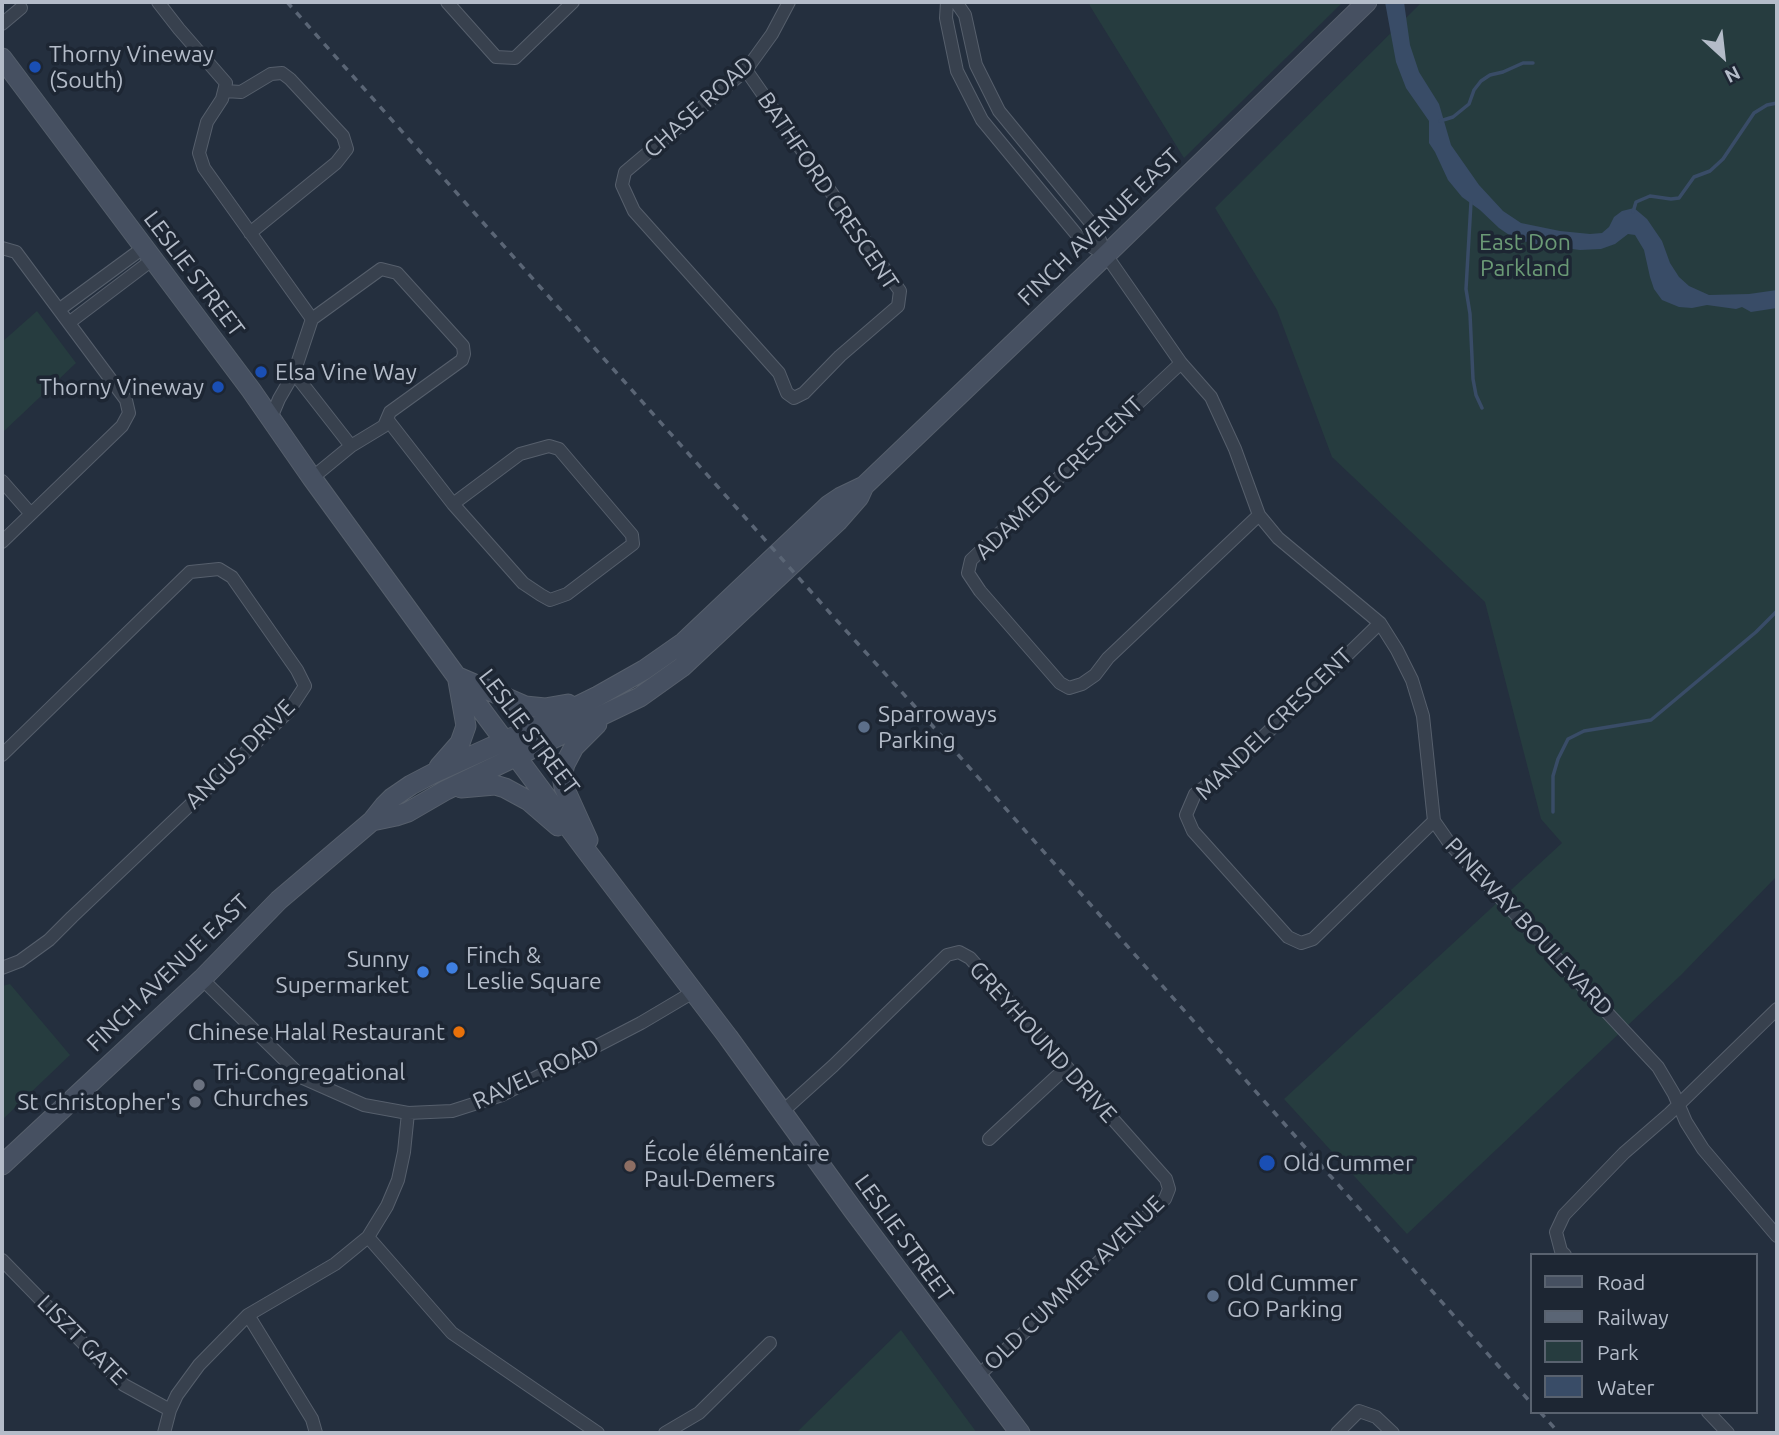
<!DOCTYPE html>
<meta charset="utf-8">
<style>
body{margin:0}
#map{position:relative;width:1779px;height:1435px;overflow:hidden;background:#242f3e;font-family:Ubuntu,sans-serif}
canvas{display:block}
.frame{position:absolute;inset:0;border:4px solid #b4bcc9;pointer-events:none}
.legend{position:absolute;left:1530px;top:1253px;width:228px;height:161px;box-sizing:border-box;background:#1d2633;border:2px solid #59626f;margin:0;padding:9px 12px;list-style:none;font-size:21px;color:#b4bcc9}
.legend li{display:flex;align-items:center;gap:14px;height:35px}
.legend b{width:35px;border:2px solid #59626f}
.north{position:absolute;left:1688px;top:21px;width:70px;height:70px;-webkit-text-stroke:5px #1d2633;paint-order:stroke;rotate:153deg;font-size:19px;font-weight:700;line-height:28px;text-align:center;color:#b4bcc9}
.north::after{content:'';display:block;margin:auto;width:24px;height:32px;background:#b4bcc9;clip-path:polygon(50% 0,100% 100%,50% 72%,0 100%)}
</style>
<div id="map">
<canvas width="1779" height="1435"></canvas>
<div class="frame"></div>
<ul class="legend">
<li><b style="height:9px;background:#465061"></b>Road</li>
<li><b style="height:9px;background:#5a6575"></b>Railway</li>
<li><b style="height:19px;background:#263c3f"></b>Park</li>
<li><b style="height:19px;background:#394c67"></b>Water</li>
</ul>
<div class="north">N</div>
</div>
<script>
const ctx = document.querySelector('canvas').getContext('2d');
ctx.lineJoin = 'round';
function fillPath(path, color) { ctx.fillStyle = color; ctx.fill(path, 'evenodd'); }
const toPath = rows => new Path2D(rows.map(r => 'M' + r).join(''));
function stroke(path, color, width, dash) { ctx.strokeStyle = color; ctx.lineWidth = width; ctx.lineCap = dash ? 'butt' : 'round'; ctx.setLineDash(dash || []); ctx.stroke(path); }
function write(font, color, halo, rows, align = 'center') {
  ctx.font = font + ' Ubuntu,sans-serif'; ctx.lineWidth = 7; ctx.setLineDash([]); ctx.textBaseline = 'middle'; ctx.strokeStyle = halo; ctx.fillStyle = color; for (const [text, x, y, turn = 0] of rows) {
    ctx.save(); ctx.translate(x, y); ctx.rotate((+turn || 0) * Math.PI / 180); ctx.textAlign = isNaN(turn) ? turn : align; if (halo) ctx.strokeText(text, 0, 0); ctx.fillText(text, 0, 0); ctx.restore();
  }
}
fillPath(toPath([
 [1089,2,1343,2,1184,158,1090,6],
 [1422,2,1777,2,1777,876,1681,975,1407,1234,1284,1099,1562,843,1541,819,1485,602,1332,457,1277,310,1215,208],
 [37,311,76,363,2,433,2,342],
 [10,984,70,1055,2,1120,2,986],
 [901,1330,977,1433,796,1433]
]), '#263c3f');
fillPath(toPath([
 [1385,2,1404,2,1410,45,1419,72,1439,104,1451,145,1479,185,1503,211,1521,223,1560,231,1590,234,1602,233,1609,227,1614,217,1622,211,1634,208,1647,219,1662,241,1670,263,1679,277,1689,286,1709,295,1749,294,1777,290,1777,308,1751,312,1742,307,1736,309,1707,305,1692,308,1679,307,1662,300,1654,289,1650,277,1644,250,1635,235,1628,234,1615,244,1601,249,1580,250,1540,245,1515,239,1499,228,1480,210,1462,197,1448,180,1435,152,1429,143,1429,121,1406,88,1396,62]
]), '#394c67');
stroke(toPath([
 [1440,121,1453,117,1469,104,1474,90,1481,81,1490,75,1503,72,1523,63,1533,63],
 [1471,202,1466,289,1470,314,1473,379,1476,395,1482,408],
 [1633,212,1636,202,1650,196,1671,199,1679,198,1694,177,1710,171,1723,159,1754,113,1767,105,1777,103],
 [1553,812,1553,776,1558,759,1568,739,1584,731,1651,720,1756,632,1777,611]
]), '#394c67', 3.5);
const minor = toPath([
 [158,2,179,29,226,83,222,99,207,122,199,153,204,168,312,319,294,373,279,399,271,418],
 [447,2,496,57,515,58,573,2],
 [947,2,946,18,957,71,982,120,1082,241,1106,255],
 [956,2,965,15,976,65,999,111,1095,228,1106,255,1181,363,1211,397,1235,449,1259,515,1278,538,1380,623,1397,650,1412,680,1423,716,1434,821,1450,844,1658,1067,1674,1094,1686,1122,1703,1149,1777,1236],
 [2,24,21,8],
 [746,70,900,291,898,306,840,356,804,393,794,398,787,393,779,373,634,211,622,185,625,172,746,70,772,34,789,2],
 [225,91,241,92,271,74,282,73,290,79,343,136,347,149,336,163,250,233],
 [2,248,16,252,126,400,129,413,122,426,2,542],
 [60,309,143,248],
 [312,319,381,269,397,273,463,346,464,354,462,360,390,412,387,419],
 [70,322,152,260],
 [1181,363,971,560,968,573,980,591,1060,683,1069,688,1082,684,1095,675,1108,658,1259,515],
 [294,373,351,446],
 [312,478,351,446,384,426,387,419,453,504,523,583,541,595,550,600,567,594,633,544,632,535,559,449,549,446,520,454,453,504],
 [2,481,31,514],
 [1380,623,1234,765,1195,794,1186,815,1193,831,1288,937,1301,943,1313,939,1434,821],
 [2,755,190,572,219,569,232,577,297,670,305,686,288,712,72,917,49,940,20,961,2,968],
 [202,979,303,1078,364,1105,408,1113,452,1111,502,1095,641,1023,695,991],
 [782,1112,833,1066,947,955,959,952,970,958,1166,1179,1169,1189,1165,1199,977,1377],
 [989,1139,1056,1077,1067,1068],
 [368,1237,452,1333,598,1433],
 [1565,1255,1561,1251,1556,1232,1564,1215,1624,1153,1669,1114,1777,1009],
 [2,1260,124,1385,170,1410],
 [248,1315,312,1419,316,1433],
 [1708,1412,1728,1433],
 [164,1433,170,1410,177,1395,199,1365,248,1315,335,1264,368,1237,387,1206,398,1180,404,1152,408,1113],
 [665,1433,699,1413,770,1343],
 [1337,1433,1359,1411,1376,1417,1393,1433]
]);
const secondary = toPath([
 [2,58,251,390,312,478,457,677,585,849,728,1037,853,1210,1020,1433],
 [458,677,525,706,545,708,568,704],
 [439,767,460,743,466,726,458,681],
 [461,788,495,785,505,788,529,801,558,826],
 [372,821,396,816,408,812,446,790,640,697,682,667,838,521,859,497,864,486,1106,255,1367,2],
 [588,840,564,787,562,776,565,764,574,747,597,724],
 [2,1165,202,979,279,900,372,821,384,806,392,798,411,785,434,773,531,729,598,696,644,670,684,642,829,505,841,497,864,486]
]);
stroke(minor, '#565f6c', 14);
stroke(secondary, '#565f6c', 21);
stroke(minor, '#38414e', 12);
stroke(secondary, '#465061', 19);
stroke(toPath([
 [287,2,830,613,938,732,1532,1404],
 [1540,1412,1559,1433]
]), '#5a6575', 3.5, [7, 7]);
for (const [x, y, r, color] of [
 [35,67,7,"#1a4fb4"],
 [261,372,7,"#1a4fb4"],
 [218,387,7,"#1a4fb4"],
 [864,727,7,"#5c6f8a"],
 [452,968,7,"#3f7fe0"],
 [423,972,7,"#3f7fe0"],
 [459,1032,7,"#e8710a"],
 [199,1085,7,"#6b7280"],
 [195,1102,7,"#6b7280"],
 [1267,1163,9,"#1a4fb4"],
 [630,1166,7,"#8d6e63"],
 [1213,1296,7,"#5c6f8a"]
]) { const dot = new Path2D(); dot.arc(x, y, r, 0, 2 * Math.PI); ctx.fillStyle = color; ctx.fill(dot); stroke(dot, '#1d2633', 2.5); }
write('23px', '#b4bcc9', '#1d2633', [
 ["Thorny Vineway",49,54],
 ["(South)",49,80],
 ["Elsa Vine Way",275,372],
 ["Thorny Vineway",204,387,"right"],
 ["Sparroways",878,714],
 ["Parking",878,740],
 ["Finch &",466,955],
 ["Leslie Square",466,981],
 ["Sunny",409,959,"right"],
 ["Supermarket",409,985,"right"],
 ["Chinese Halal Restaurant",445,1032,"right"],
 ["Tri-Congregational",213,1072],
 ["Churches",213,1098],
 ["St Christopher's",181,1102,"right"],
 ["École élémentaire",644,1153],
 ["Paul-Demers",644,1179],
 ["Old Cummer",1283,1163],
 ["Old Cummer",1227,1283],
 ["GO Parking",1227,1309]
], 'left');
write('23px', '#b4bcc9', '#1d2633', [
 ["CHASE ROAD",699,107,-42],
 ["BATHFORD CRESCENT",828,191,56],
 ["FINCH AVENUE EAST",1099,227,-44],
 ["LESLIE STREET",194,274,53],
 ["ADAMEDE CRESCENT",1059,478,-44],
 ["MANDEL CRESCENT",1274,724,-44],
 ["LESLIE STREET",529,732,53],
 ["ANGUS DRIVE",240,754,-45],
 ["PINEWAY BOULEVARD",1529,927,47],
 ["FINCH AVENUE EAST",168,973,-44],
 ["GREYHOUND DRIVE",1043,1042,48],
 ["RAVEL ROAD",536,1074,-25],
 ["LESLIE STREET",904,1238,54],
 ["OLD CUMMER AVENUE",1074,1283,-44],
 ["LISZT GATE",82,1340,45]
]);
write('23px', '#6b9a76', '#1d2633', [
 ["East Don",1525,242],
 ["Parkland",1525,268]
]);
</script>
